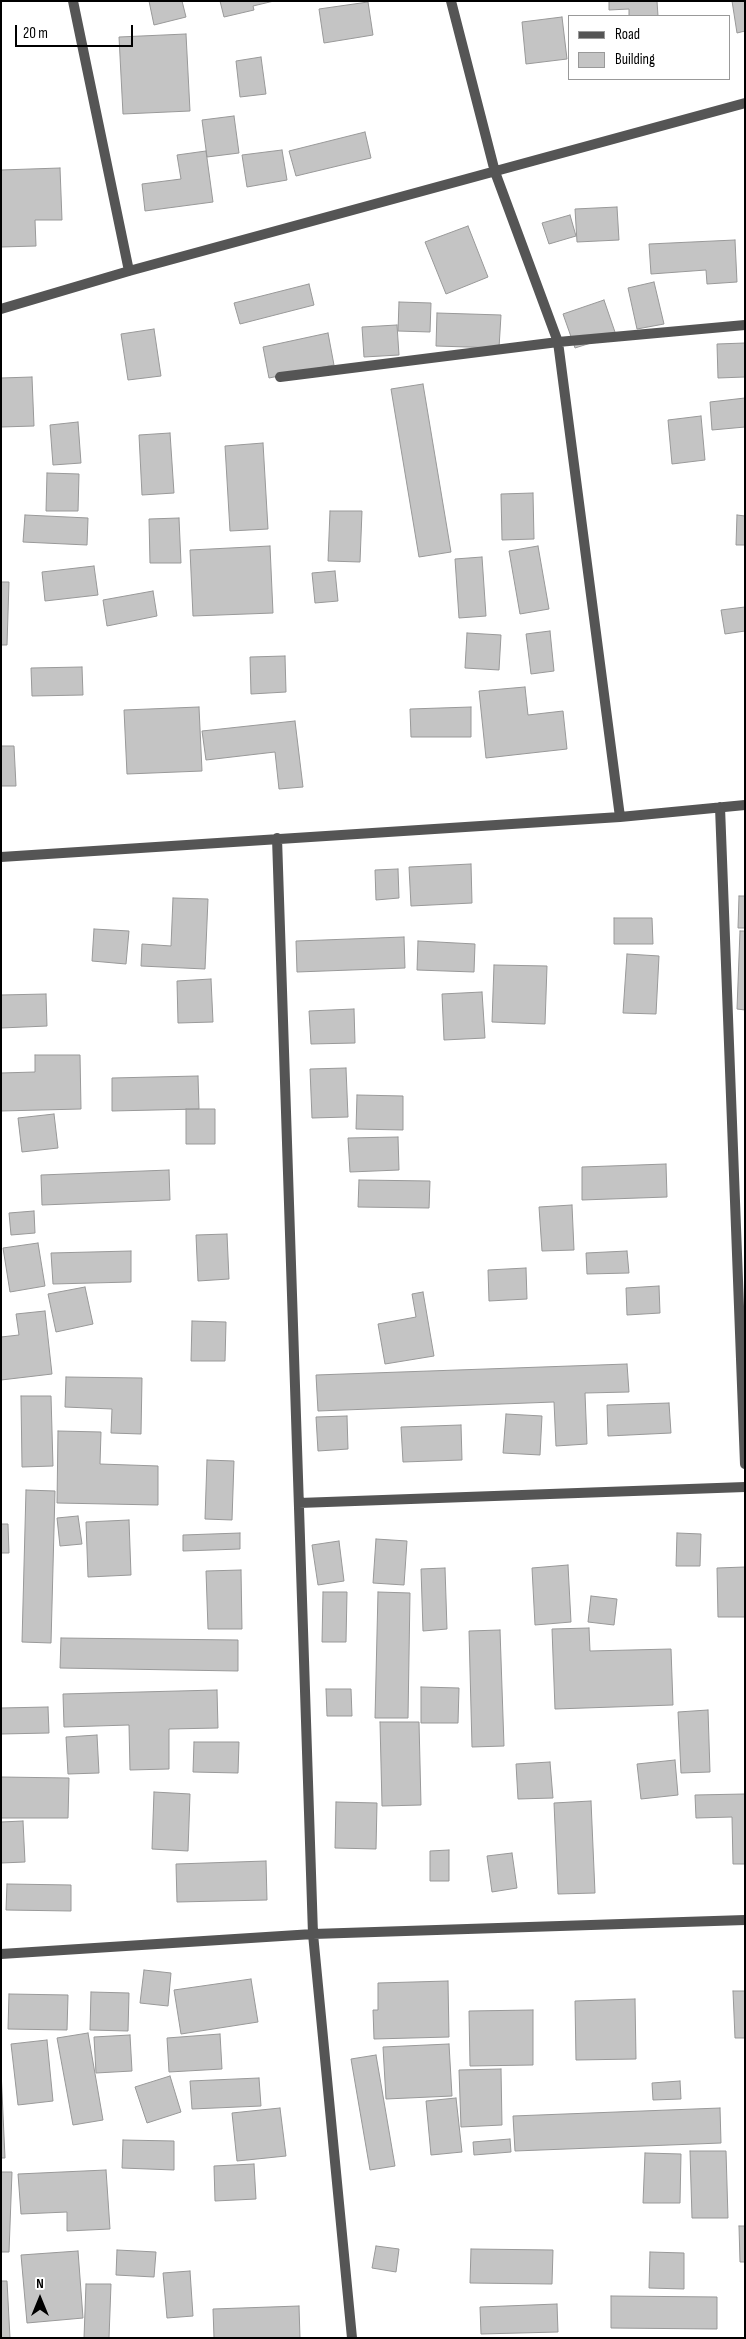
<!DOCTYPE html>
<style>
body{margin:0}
#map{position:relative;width:746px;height:2339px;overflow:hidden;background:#fff;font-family:"Sofia Sans Condensed",sans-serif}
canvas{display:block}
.frame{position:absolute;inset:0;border:2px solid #000;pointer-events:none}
.legend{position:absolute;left:568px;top:15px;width:162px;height:65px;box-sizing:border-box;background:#fff;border:1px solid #999;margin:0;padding:6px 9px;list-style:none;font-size:15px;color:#000}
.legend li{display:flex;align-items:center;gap:10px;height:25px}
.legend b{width:25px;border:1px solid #999}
.north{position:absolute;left:15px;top:2274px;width:50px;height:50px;-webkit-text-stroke:4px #fff;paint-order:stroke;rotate:0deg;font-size:14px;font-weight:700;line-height:20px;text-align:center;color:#000}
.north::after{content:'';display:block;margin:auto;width:18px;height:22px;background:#000;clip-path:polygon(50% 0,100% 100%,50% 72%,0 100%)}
.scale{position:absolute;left:15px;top:25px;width:118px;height:22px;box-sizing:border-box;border:2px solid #000;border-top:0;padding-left:6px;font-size:15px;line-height:18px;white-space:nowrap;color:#000;-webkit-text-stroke:4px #fff;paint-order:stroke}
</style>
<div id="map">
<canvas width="746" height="2339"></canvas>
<div class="frame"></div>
<ul class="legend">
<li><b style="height:6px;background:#555"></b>Road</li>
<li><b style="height:14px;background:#c4c4c4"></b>Building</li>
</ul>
<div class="north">N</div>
<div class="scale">20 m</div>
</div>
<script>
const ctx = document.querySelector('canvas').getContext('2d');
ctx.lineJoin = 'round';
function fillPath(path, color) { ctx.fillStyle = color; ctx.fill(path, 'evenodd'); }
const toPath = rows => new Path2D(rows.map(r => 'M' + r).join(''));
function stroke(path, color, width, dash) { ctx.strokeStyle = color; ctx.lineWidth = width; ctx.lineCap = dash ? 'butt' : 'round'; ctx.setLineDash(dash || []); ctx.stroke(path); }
const building = toPath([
 [149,1,182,1,186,17,154,25,149,1],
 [220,1,274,1,253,6,254,10,224,17,220,1],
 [609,1,657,1,658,16,629,16,629,9,609,10,609,1],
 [732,1,745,1,745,31,737,33,732,1],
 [368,2,373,35,324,43,319,9,368,2],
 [562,17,567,59,526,64,522,22,562,17],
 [186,34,190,111,123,114,119,37,186,34],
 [261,57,266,94,240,97,236,61,261,57],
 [234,116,239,153,207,157,202,120,234,116],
 [365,132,371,158,296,176,289,151,365,132],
 [282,150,287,180,247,187,242,155,282,150],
 [206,151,213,202,145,211,142,184,181,179,177,155,206,151],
 [60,168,62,220,35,220,36,246,1,247,1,170,60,168],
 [617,207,619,240,577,242,575,209,617,207],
 [570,215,576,236,549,244,542,223,570,215],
 [468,226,488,277,446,294,425,242,468,226],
 [735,240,737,282,707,284,706,270,651,274,649,244,735,240],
 [654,282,664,324,637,329,628,288,654,282],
 [309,284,314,305,240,324,234,303,309,284],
 [604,300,616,335,575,348,563,314,604,300],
 [399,302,431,303,430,332,398,331,399,302],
 [437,313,501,315,499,348,436,346,437,313],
 [397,325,399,355,364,357,362,327,397,325],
 [154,329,161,376,128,380,121,334,154,329],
 [328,333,334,365,269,378,263,347,328,333],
 [745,343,745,377,718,378,717,344,745,343],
 [32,377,34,426,1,427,1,378,32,377],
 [423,384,451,552,419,557,391,389,423,384],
 [745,398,745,427,712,430,710,402,745,398],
 [701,416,705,460,672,464,668,420,701,416],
 [78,422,81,463,53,465,50,425,78,422],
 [170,433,174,493,142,495,139,435,170,433],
 [263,443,268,529,230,531,225,446,263,443],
 [47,473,79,474,78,511,46,511,47,473],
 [533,493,534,539,502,540,501,494,533,493],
 [330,511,362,511,360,562,328,561,330,511],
 [25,515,88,518,87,545,23,542,25,515],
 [737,515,745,516,745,545,736,545,737,515],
 [179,518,181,563,150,563,149,519,179,518],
 [270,546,273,613,193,616,190,550,270,546],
 [538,546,549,609,520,614,509,551,538,546],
 [482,557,486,616,459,618,455,559,482,557],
 [94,566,98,595,45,601,42,572,94,566],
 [335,571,338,601,315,603,312,573,335,571],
 [1,582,9,582,7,645,1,645,1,582],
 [153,591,157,616,107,626,103,600,153,591],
 [745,607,745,631,725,634,721,610,745,607],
 [550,631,554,671,531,674,526,634,550,631],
 [467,633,501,635,499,670,465,668,467,633],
 [285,656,286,692,251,694,250,657,285,656],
 [82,667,83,695,32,696,31,668,82,667],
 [525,687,528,715,563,711,567,749,486,758,479,691,525,687],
 [199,707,202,771,127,774,124,710,199,707],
 [471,707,471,737,411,737,410,709,471,707],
 [295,721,303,787,279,789,275,752,206,760,202,731,295,721],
 [1,746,14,746,16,786,1,786,1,746],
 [471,864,472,903,411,906,409,867,471,864],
 [398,869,399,898,376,900,375,870,398,869],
 [739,896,745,896,745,928,738,928,739,896],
 [173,898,208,899,205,969,141,966,142,944,171,946,173,898],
 [614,918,652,918,653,944,614,944,614,918],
 [94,929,129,931,126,964,92,961,94,929],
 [740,931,745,931,745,1010,737,1009,740,931],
 [404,937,405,968,297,972,296,941,404,937],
 [418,941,475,944,474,972,417,970,418,941],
 [627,954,659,956,656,1014,623,1013,627,954],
 [494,965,547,966,545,1024,492,1022,494,965],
 [211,979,213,1022,178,1023,177,981,211,979],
 [482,992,485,1038,444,1040,442,994,482,992],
 [46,994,47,1026,1,1028,1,995,46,994],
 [354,1009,355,1043,311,1044,309,1011,354,1009],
 [35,1055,80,1055,81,1109,1,1111,1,1073,35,1072,35,1055],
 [346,1068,348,1117,312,1118,310,1069,346,1068],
 [198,1076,199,1109,112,1111,112,1078,198,1076],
 [357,1095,403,1096,403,1130,356,1129,357,1095],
 [186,1109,215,1109,215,1144,186,1144,186,1109],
 [54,1114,58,1148,22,1152,18,1118,54,1114],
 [398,1137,399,1170,350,1172,348,1138,398,1137],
 [666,1164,667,1197,582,1200,582,1167,666,1164],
 [169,1170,170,1200,42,1205,41,1175,169,1170],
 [359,1180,430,1181,429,1208,358,1207,359,1180],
 [572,1205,574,1250,542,1251,539,1207,572,1205],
 [34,1211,35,1233,11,1235,9,1213,34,1211],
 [227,1234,229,1279,198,1281,196,1235,227,1234],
 [38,1243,45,1286,10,1292,3,1248,38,1243],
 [131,1251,131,1282,53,1284,51,1253,131,1251],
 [627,1251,629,1273,587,1274,586,1253,627,1251],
 [526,1268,527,1299,489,1301,488,1270,526,1268],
 [659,1286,660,1313,627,1315,626,1288,659,1286],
 [85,1287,93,1324,56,1332,48,1294,85,1287],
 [423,1292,434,1356,385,1364,378,1324,416,1317,412,1294,423,1292],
 [45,1311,52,1374,1,1380,1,1337,19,1335,16,1314,45,1311],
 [192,1321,226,1322,225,1361,191,1361,192,1321],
 [627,1364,629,1392,585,1393,587,1444,556,1446,554,1402,318,1411,316,1375,627,1364],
 [66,1377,142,1378,141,1434,111,1433,112,1409,65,1407,66,1377],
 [21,1396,51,1396,53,1466,22,1467,21,1396],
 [669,1403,671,1433,608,1436,607,1405,669,1403],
 [506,1414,542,1416,540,1455,503,1453,506,1414],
 [347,1416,348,1449,318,1451,316,1417,347,1416],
 [461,1425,462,1460,403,1462,401,1427,461,1425],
 [58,1431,101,1432,100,1464,158,1466,158,1505,57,1503,58,1431],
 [207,1460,234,1461,232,1520,205,1519,207,1460],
 [26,1490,55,1491,51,1643,22,1642,26,1490],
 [78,1516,82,1544,60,1546,57,1518,78,1516],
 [129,1520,131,1575,88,1577,86,1522,129,1520],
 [1,1524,8,1524,9,1553,1,1553,1,1524],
 [240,1533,240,1549,183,1551,183,1535,240,1533],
 [677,1533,701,1534,700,1566,676,1566,677,1533],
 [376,1539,407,1541,404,1585,373,1583,376,1539],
 [339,1541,344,1581,318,1585,312,1545,339,1541],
 [568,1565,571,1622,535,1625,532,1568,568,1565],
 [745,1567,745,1617,718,1617,717,1568,745,1567],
 [445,1568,447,1629,423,1631,421,1569,445,1568],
 [241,1570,242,1629,208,1629,206,1571,241,1570],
 [323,1592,347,1592,346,1642,322,1642,323,1592],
 [378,1592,410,1593,408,1718,375,1718,378,1592],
 [591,1596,617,1599,614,1625,588,1622,591,1596],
 [589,1628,590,1651,671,1649,673,1705,555,1709,552,1629,589,1628],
 [500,1630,504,1746,472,1747,469,1631,500,1630],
 [61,1638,238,1640,238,1671,60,1668,61,1638],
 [421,1687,459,1688,458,1723,421,1723,421,1687],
 [326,1689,351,1689,352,1716,327,1716,326,1689],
 [217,1690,218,1728,169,1729,169,1769,130,1770,129,1725,64,1727,63,1694,217,1690],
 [48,1707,49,1733,1,1734,1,1708,48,1707],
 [708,1710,710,1772,681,1773,678,1712,708,1710],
 [380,1722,419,1722,421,1805,382,1806,380,1722],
 [97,1735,99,1773,68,1774,66,1737,97,1735],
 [194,1742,239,1742,238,1773,193,1772,194,1742],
 [675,1760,678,1795,641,1799,637,1764,675,1760],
 [550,1762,553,1798,518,1799,516,1764,550,1762],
 [1,1777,69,1778,68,1818,1,1818,1,1777],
 [154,1792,190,1794,188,1851,152,1849,154,1792],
 [745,1794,745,1864,733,1864,732,1817,696,1818,695,1795,745,1794],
 [591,1801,595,1893,558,1894,554,1803,591,1801],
 [336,1802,377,1803,376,1849,335,1848,336,1802],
 [23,1821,25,1862,1,1863,1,1822,23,1821],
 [449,1850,449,1881,430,1881,430,1851,449,1850],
 [512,1853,517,1888,492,1892,487,1856,512,1853],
 [266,1861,267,1900,177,1902,176,1864,266,1861],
 [7,1884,71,1885,71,1911,6,1910,7,1884],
 [144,1970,171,1973,168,2006,140,2003,144,1970],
 [251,1979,258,2022,181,2034,174,1990,251,1979],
 [448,1981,449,2037,374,2039,373,2010,378,2010,378,1983,448,1981],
 [733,1991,745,1991,745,2038,735,2038,733,1991],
 [91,1992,129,1993,128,2031,90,2030,91,1992],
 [9,1994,68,1995,67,2030,8,2029,9,1994],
 [635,1999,636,2059,576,2060,575,2001,635,1999],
 [533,2010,533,2065,470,2066,469,2011,533,2010],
 [88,2033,103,2120,73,2125,57,2038,88,2033],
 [220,2034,222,2069,169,2072,167,2038,220,2034],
 [130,2035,132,2071,96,2073,94,2037,130,2035],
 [47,2040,53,2101,18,2105,11,2044,47,2040],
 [449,2044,452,2096,386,2099,383,2047,449,2044],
 [376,2055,395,2166,370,2170,351,2059,376,2055],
 [501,2069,502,2125,461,2127,459,2070,501,2069],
 [1,2070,5,2158,1,2158,1,2070],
 [170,2076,181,2112,147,2123,135,2087,170,2076],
 [259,2078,261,2106,192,2109,190,2081,259,2078],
 [680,2081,681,2099,653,2100,652,2083,680,2081],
 [456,2098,462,2152,431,2155,426,2101,456,2098],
 [280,2108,286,2156,237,2161,232,2113,280,2108],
 [720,2108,721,2143,515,2151,513,2116,720,2108],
 [510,2139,511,2152,474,2155,473,2142,510,2139],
 [123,2140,174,2141,174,2170,122,2168,123,2140],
 [690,2151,726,2151,728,2218,692,2218,690,2151],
 [645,2153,681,2154,680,2203,643,2203,645,2153],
 [254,2164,256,2199,215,2201,214,2166,254,2164],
 [106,2170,110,2229,67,2231,67,2212,21,2214,18,2174,106,2170],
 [1,2172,12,2172,9,2252,1,2252,1,2172],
 [739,2226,745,2226,745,2262,740,2262,739,2226],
 [376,2246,399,2249,396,2272,372,2268,376,2246],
 [471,2249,553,2250,552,2284,470,2283,471,2249],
 [117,2250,156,2252,154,2277,116,2275,117,2250],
 [78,2251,83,2318,27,2323,21,2255,78,2251],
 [650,2252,684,2253,684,2289,649,2288,650,2252],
 [190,2271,193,2316,167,2318,163,2273,190,2271],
 [1,2281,7,2281,10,2338,1,2338,1,2281],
 [86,2284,111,2284,109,2338,84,2338,86,2284],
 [611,2296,717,2297,717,2329,611,2328,611,2296],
 [557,2304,558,2332,481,2334,480,2307,557,2304],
 [299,2306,300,2338,214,2338,213,2309,299,2306]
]);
fillPath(building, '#c4c4c4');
stroke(building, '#999', 1);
stroke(toPath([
 [73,1,129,271],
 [451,1,495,172,558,342,620,817],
 [1,309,129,271,745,103],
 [280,377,558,342,745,325],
 [720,807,745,1464],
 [277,838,313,1934,352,2338],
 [1,857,620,817,745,805],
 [299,1503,745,1487],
 [1,1954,313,1934,745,1920]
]), '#555', 10);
</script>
